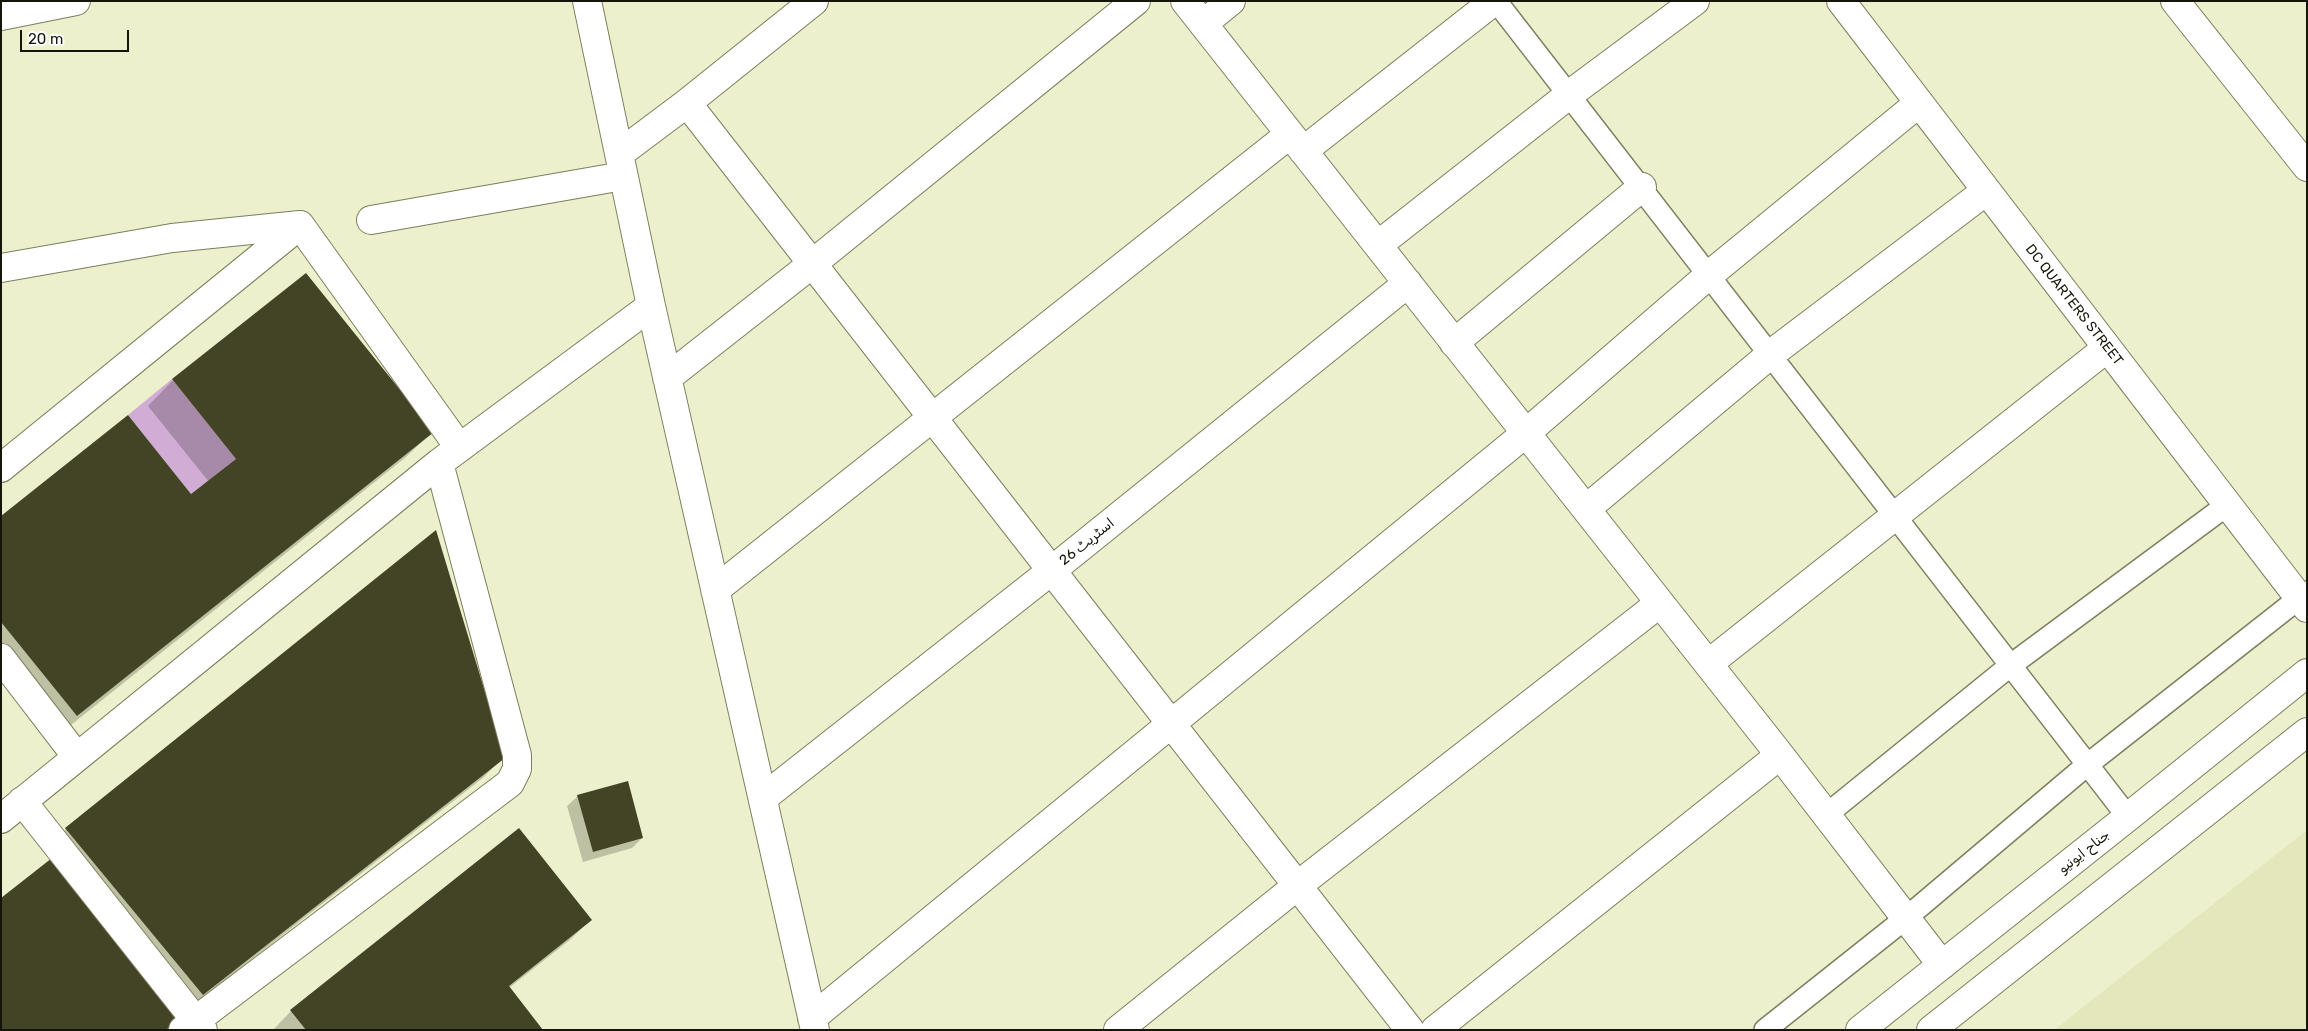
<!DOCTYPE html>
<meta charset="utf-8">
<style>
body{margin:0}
#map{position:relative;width:2308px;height:1031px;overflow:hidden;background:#edf0cc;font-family:Rubik,sans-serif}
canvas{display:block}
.frame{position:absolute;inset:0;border:2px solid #151509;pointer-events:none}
.scale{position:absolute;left:20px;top:30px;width:109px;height:22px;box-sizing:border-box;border:2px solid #151509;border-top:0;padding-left:6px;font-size:15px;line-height:18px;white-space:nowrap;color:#151509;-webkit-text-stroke:4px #fff;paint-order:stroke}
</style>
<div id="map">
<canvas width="2308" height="1031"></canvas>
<div class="frame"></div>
<div class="scale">20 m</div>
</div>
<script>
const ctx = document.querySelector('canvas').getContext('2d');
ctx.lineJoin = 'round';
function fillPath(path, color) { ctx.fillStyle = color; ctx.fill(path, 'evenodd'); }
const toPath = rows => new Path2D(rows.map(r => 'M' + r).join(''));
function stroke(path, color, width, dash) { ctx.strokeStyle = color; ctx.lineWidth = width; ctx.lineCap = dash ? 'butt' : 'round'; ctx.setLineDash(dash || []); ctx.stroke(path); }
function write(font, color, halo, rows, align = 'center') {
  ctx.font = font + ' Rubik,"Noto Sans Arabic",sans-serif'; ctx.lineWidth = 5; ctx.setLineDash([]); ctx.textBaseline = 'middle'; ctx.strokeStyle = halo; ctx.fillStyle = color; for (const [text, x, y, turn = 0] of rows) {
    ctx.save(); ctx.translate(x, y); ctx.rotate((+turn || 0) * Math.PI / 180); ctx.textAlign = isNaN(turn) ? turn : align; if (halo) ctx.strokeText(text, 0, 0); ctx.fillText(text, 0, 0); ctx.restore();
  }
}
fillPath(toPath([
 [2307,830,2307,1030,2054,1030]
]), '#e4e7bb');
fillPath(toPath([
 [172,379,236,459,191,494,128,415]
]), '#d1acd4');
fillPath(toPath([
 [173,380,432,432,406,457,51,741,1,679,1,517,191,496,209,482,148,406],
 [503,757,484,777,183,1013,47,848,66,829],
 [578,796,642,838,632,848,583,862,567,806],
 [591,919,571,939,509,988,542,1030,273,1030,291,1011]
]), '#0003');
fillPath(toPath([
 [306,273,434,432,77,716,1,622,1,516,128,415,191,494,236,459,172,379],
 [436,530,505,758,203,995,65,828],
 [628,781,643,838,593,852,577,795],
 [519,828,592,920,509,986,543,1030,306,1030,290,1010],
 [52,858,181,1018,166,1030,1,1030,1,898]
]), '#434426');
const service = toPath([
 [1496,1,2128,817],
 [1826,815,2011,665,2227,505],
 [1765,1030,1906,918,2087,765,2307,592]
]);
const minor = toPath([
 [587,1,651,306,815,1030],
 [1185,1,1780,755,1942,965],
 [2175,1,2307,167],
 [1,16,76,1],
 [1203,24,1231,1],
 [687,103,1410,1030],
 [1303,151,1494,1],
 [619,154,687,103,814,1],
 [371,220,623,176],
 [1378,245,1570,94,1695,1],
 [1,268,172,238,300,225,459,447],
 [1454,343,1642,187],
 [667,378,812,264,1136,1],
 [1,468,300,225],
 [1586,509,1771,354,1986,191],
 [715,590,1290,134],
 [1,658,77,757],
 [1708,664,2107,348],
 [763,798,1051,571,1408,283],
 [22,801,203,1030],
 [1,819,439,463,651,306],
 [812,1018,1526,433,1709,275,1919,103],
 [183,1030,510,783,517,769,517,755,439,463],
 [1118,1030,1297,886,1660,603],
 [1435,1030,1780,755]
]);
const tertiary = toPath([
 [1841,1,2307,608]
]);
const trunk = toPath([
 [1860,1030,2128,817,2307,673],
 [1931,1030,2307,732]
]);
stroke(service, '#7c7e5d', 24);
stroke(minor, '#7c7e5d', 30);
stroke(tertiary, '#7c7e5d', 30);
stroke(trunk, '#7c7e5d', 30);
stroke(service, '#fff', 21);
stroke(minor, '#fff', 28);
stroke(tertiary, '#fff', 28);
stroke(trunk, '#fff', 28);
write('14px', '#151509', '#fff', [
 ["DC QUARTERS STREET",2074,305,52],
 ["اسٹریٹ 26",1087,542,-39],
 ["جناح ایونیو",2084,852,-38]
]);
</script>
